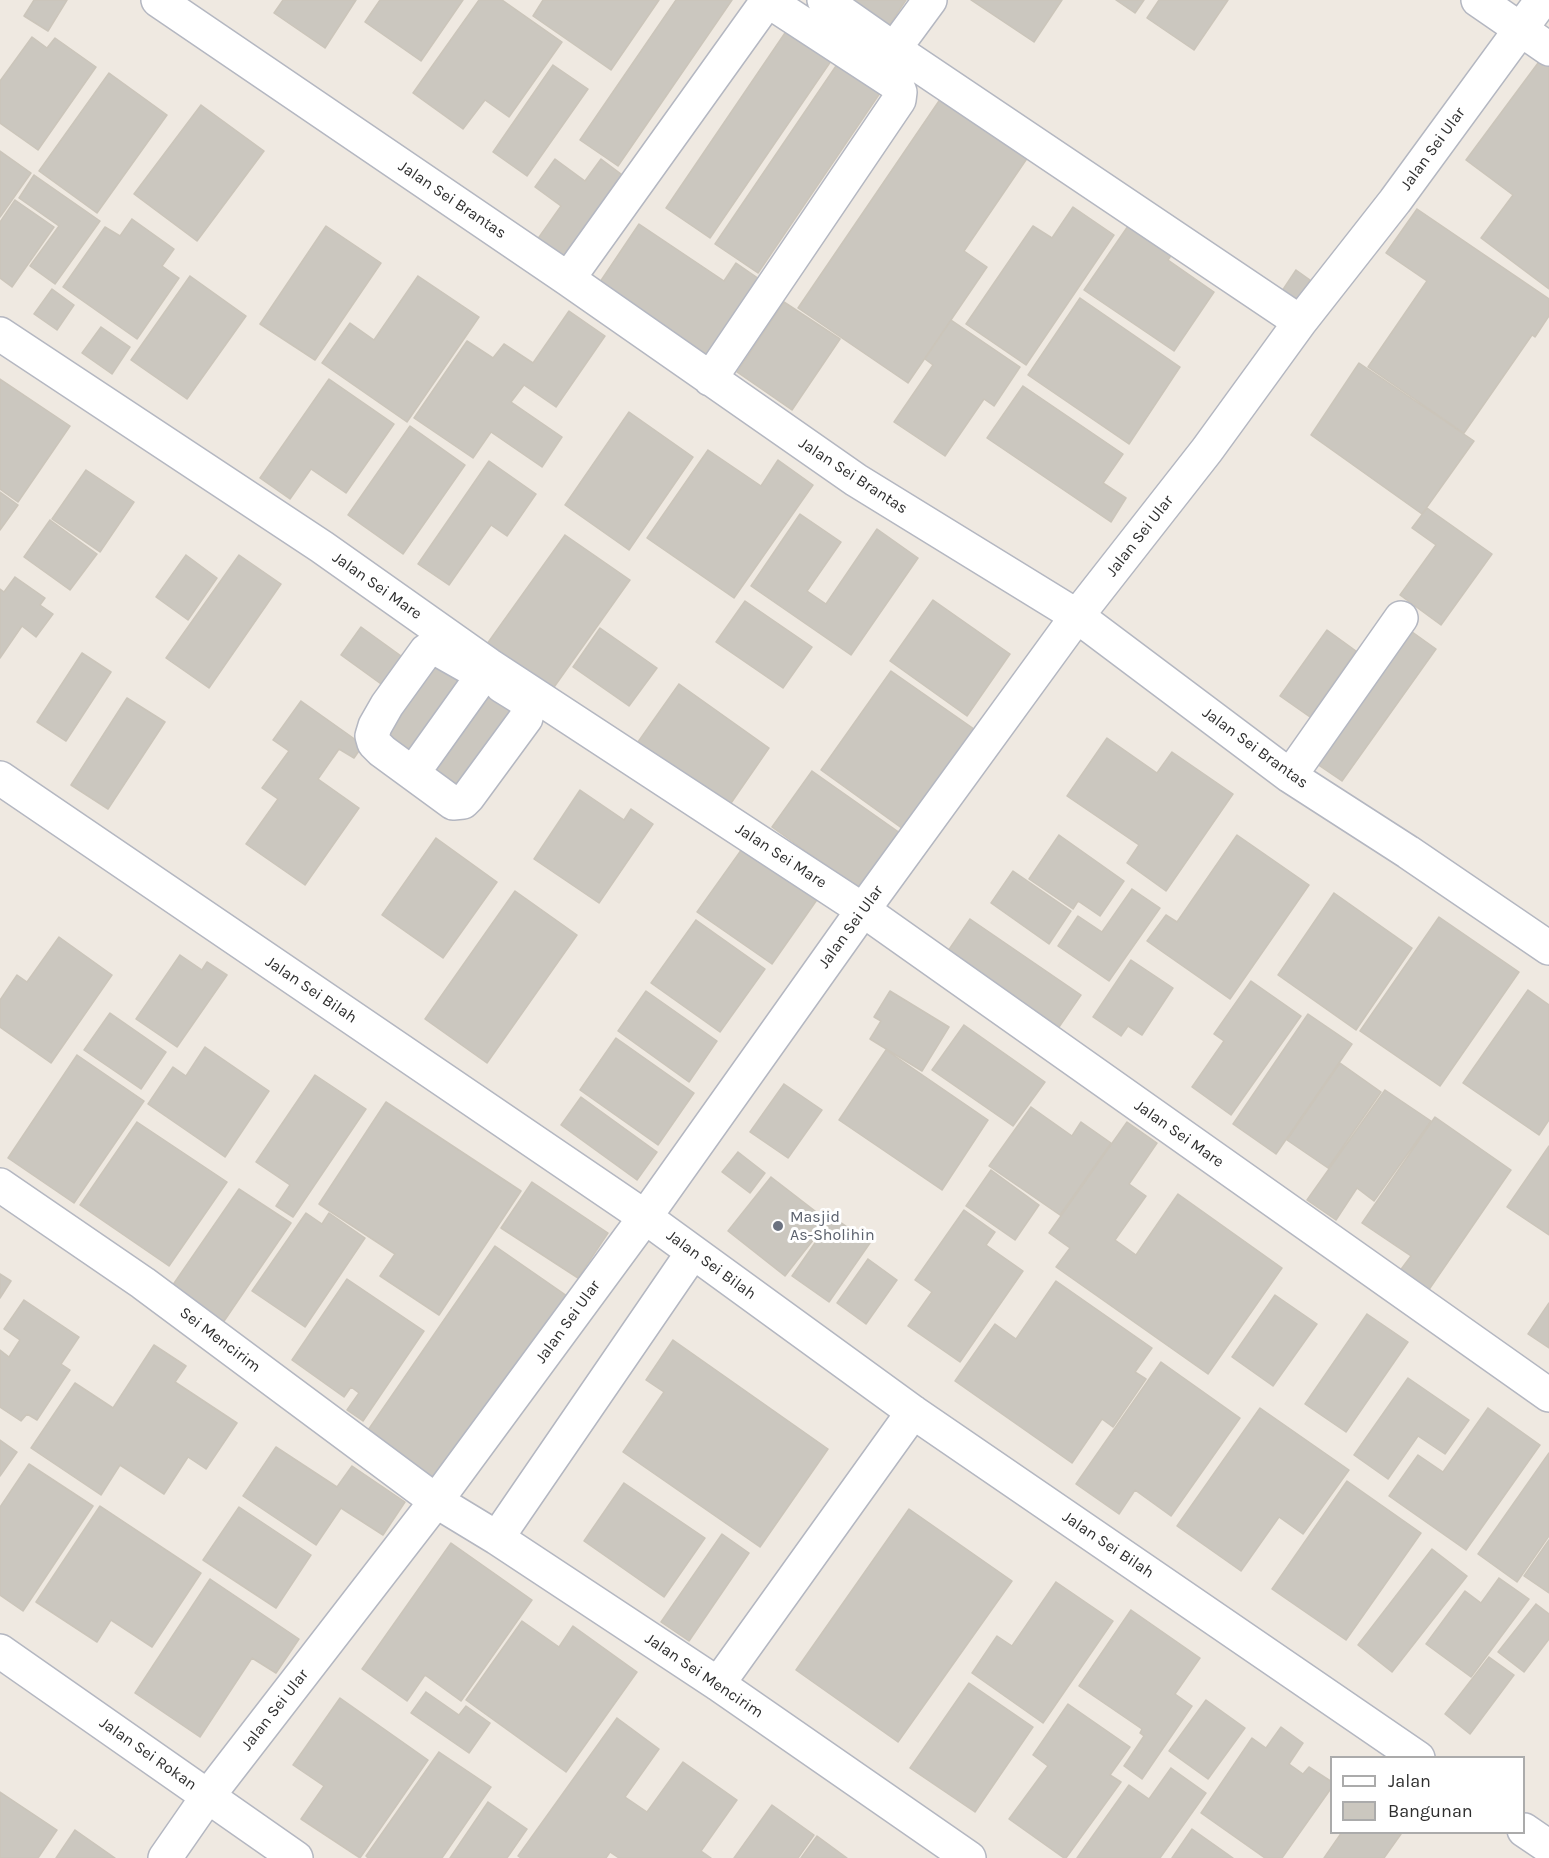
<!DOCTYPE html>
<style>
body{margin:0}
#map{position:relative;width:1549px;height:1858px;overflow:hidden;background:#efe9e1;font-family:Karla,sans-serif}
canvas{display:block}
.legend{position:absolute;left:1330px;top:1756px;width:195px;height:78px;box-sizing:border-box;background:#fff;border:2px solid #ababab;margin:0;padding:8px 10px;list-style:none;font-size:18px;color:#2e2e2e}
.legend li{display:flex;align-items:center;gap:12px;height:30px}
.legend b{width:30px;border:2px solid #ababab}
</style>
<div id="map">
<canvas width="1549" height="1858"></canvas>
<ul class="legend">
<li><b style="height:8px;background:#fff"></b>Jalan</li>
<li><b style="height:16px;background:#cbc7bf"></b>Bangunan</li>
</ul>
</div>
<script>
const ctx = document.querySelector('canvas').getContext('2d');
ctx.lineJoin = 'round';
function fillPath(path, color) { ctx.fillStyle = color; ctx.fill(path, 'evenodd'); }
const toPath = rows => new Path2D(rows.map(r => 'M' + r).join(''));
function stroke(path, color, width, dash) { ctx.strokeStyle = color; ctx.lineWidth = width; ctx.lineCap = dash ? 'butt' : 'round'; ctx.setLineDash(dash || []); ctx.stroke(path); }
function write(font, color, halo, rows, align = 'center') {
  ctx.font = font + ' Karla,sans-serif'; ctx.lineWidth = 6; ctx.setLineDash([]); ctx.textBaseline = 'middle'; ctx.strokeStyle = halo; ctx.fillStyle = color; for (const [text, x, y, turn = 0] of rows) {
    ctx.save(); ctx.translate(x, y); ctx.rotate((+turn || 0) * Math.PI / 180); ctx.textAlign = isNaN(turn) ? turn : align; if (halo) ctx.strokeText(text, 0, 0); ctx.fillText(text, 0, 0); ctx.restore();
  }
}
const building = toPath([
 [34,0,67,0,48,31,24,16,34,0],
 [283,0,356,0,325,48,274,13,283,0],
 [380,0,463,0,421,61,365,22,380,0],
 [479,0,502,0,562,42,509,117,485,100,463,129,413,93,479,0],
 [543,0,659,0,611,70,533,16,543,0],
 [676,0,732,0,618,166,580,140,676,0],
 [835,0,906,0,884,33,835,0],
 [971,0,1062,0,1034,42,971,0],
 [1116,0,1144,0,1135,13,1116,0],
 [1159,0,1228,0,1194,50,1147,18,1159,0],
 [787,30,831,61,710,238,666,208,787,30],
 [32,37,47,48,55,38,96,67,38,150,0,123,0,81,32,37],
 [1541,59,1549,65,1549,289,1481,238,1513,195,1466,160,1541,59],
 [838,63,880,93,758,273,715,244,838,63],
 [553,65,588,89,527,176,493,152,553,65],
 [109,73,167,115,97,213,39,171,109,73],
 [941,98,1028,157,964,251,987,267,908,383,798,308,941,98],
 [201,105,264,151,197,241,134,194,201,105],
 [0,151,31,173,0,217,0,151],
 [555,159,585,181,601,159,629,180,569,263,537,240,561,206,535,187,555,159],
 [34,175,100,221,55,284,30,266,59,226,19,198,34,175],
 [15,200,54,227,12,287,0,278,0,222,15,200],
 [1073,207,1114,235,1026,365,966,324,1033,226,1052,238,1073,207],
 [1417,209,1549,299,1549,316,1535,337,1532,335,1464,433,1368,367,1427,281,1386,253,1417,209],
 [1137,213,1180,242,1168,260,1214,292,1174,351,1084,290,1137,213],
 [132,219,174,249,162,266,179,278,137,339,63,287,105,227,120,236,132,219],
 [639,224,724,281,736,263,765,283,713,359,600,282,639,224],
 [326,226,381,263,315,360,260,324,326,226],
 [1296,270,1310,280,1293,306,1278,297,1296,270],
 [190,276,246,316,187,399,131,360,190,276],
 [418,276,479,317,407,422,322,363,350,323,374,340,418,276],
 [52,289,74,305,57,330,34,314,52,289],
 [1080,298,1180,367,1129,444,1028,375,1080,298],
 [784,302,840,339,792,410,737,372,784,302],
 [569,311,605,336,556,407,524,385,511,402,562,437,542,467,491,432,473,458,414,418,467,341,493,358,504,344,533,363,569,311],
 [951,320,1020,367,994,406,984,399,945,456,894,422,933,365,925,359,951,320],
 [101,327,130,347,112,374,82,353,101,327],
 [1359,363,1474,441,1422,514,1311,435,1359,363],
 [0,379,70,426,18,502,0,489,0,379],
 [329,379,394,424,346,493,311,469,290,499,260,478,329,379],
 [1023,386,1123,454,1103,483,1126,498,1111,522,987,438,1023,386],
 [629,412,693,457,629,550,565,505,629,412],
 [410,426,465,465,403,554,348,515,410,426],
 [708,450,761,486,778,460,813,485,734,598,647,538,708,450],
 [489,461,536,494,507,536,491,525,449,585,418,564,489,461],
 [86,470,134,502,100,552,52,519,86,470],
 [0,492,18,505,0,530,0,492],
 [1427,508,1492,554,1441,625,1400,595,1436,545,1412,528,1427,508],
 [800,514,841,542,807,591,826,604,877,529,918,558,851,655,751,586,800,514],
 [50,520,97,554,70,590,24,557,50,520],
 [565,535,630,580,552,690,487,644,565,535],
 [186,555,217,578,188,620,156,597,186,555],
 [239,555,281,584,209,688,166,658,239,555],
 [15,577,45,598,40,605,53,614,36,637,22,626,0,658,0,589,4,592,15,577],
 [933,600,1010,654,967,716,890,661,933,600],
 [745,601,812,647,783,688,716,642,745,601],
 [361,627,408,661,388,689,341,655,361,627],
 [600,628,657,668,629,706,573,667,600,628],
 [1408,629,1436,649,1342,781,1314,762,1408,629],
 [1327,630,1356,651,1310,717,1280,696,1327,630],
 [435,651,474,679,416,762,377,735,435,651],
 [82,653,111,672,66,741,37,722,82,653],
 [891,671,974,729,903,829,821,770,891,671],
 [484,682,524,710,465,797,424,770,484,682],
 [679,684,769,748,729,806,638,742,679,684],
 [127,698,165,722,108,809,71,785,127,698],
 [301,701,363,745,354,758,339,749,318,779,359,808,305,885,246,844,278,799,262,788,289,751,273,740,301,701],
 [1107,738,1157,773,1172,752,1233,794,1166,891,1127,863,1139,845,1067,796,1107,738],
 [812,771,900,833,860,890,772,827,812,771],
 [580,790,624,820,631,809,653,824,599,903,534,859,580,790],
 [1059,835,1124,881,1100,916,1078,901,1073,909,1029,879,1059,835],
 [1237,835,1309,885,1230,999,1147,941,1166,915,1177,922,1237,835],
 [436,838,497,882,443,958,382,915,436,838],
 [747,842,821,894,772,964,697,912,747,842],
 [1013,871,1071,911,1049,944,991,903,1013,871],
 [1132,889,1160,908,1109,981,1058,946,1078,916,1102,932,1132,889],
 [515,891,577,935,487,1063,425,1019,515,891],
 [1334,893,1412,948,1356,1030,1278,975,1334,893],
 [1439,917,1519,972,1440,1086,1360,1031,1439,917],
 [970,919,1081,995,1059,1027,948,951,970,919],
 [696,920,765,969,720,1032,651,983,696,920],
 [59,937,112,975,51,1063,0,1027,0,1000,17,975,27,982,59,937],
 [180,955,202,970,207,962,227,975,177,1047,136,1019,180,955],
 [1131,960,1173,988,1142,1035,1128,1026,1121,1036,1093,1017,1131,960],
 [1251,981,1301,1016,1231,1115,1192,1087,1224,1041,1214,1034,1251,981],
 [1528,990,1549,1005,1549,1120,1539,1135,1463,1083,1528,990],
 [646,991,717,1041,689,1082,618,1031,646,991],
 [890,991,949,1027,922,1071,870,1039,881,1021,874,1017,890,991],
 [110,1013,166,1052,141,1089,84,1050,110,1013],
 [1308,1014,1352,1044,1276,1154,1233,1124,1308,1014],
 [964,1025,1045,1082,1013,1126,932,1070,964,1025],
 [616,1038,694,1093,658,1145,580,1090,616,1038],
 [205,1047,269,1091,225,1157,148,1104,173,1067,186,1076,205,1047],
 [886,1050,988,1120,942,1190,839,1120,886,1050],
 [77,1055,144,1101,74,1203,8,1158,77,1055],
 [1340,1063,1381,1092,1328,1168,1287,1140,1340,1063],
 [315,1075,366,1109,293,1217,276,1206,290,1185,256,1162,315,1075],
 [784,1084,822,1110,788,1158,750,1132,784,1084],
 [1385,1090,1431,1121,1374,1201,1357,1188,1336,1220,1307,1200,1385,1090],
 [581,1097,657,1152,637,1180,561,1125,581,1097],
 [386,1102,521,1191,439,1315,380,1276,395,1254,319,1204,386,1102],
 [1031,1107,1072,1136,1081,1122,1111,1143,1060,1215,989,1166,1031,1107],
 [1435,1117,1511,1170,1428,1291,1399,1272,1411,1256,1362,1223,1435,1117],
 [137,1122,227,1182,169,1266,80,1205,137,1122],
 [1127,1122,1157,1143,1129,1184,1146,1196,1115,1240,1136,1255,1178,1194,1282,1268,1208,1374,1056,1267,1070,1248,1049,1233,1127,1122],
 [1549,1146,1549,1235,1507,1207,1549,1146],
 [738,1152,765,1173,750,1193,722,1172,738,1152],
 [991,1170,1039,1205,1015,1240,966,1206,991,1170],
 [771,1177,828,1221,785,1276,728,1231,771,1177],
 [532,1182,608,1233,578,1278,501,1228,532,1182],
 [239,1189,291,1223,220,1327,168,1292,239,1189],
 [964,1210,995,1232,986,1245,1023,1271,960,1362,908,1326,932,1292,915,1280,964,1210],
 [306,1213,322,1224,329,1213,365,1238,305,1327,252,1291,306,1213],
 [833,1217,870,1243,829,1302,792,1276,833,1217],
 [495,1246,570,1298,439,1487,364,1436,495,1246],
 [868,1259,897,1280,866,1324,837,1303,868,1259],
 [0,1274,11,1281,0,1298,0,1274],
 [347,1279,424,1331,363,1421,347,1410,359,1393,351,1387,344,1397,292,1360,347,1279],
 [1056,1281,1152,1348,1135,1372,1146,1379,1113,1427,1102,1419,1072,1463,955,1381,995,1324,1016,1339,1056,1281],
 [1275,1295,1317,1324,1273,1386,1232,1357,1275,1295],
 [24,1300,79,1337,61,1364,70,1370,37,1420,27,1414,21,1421,0,1407,0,1350,9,1357,20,1340,4,1329,24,1300],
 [1549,1303,1549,1348,1528,1334,1549,1303],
 [1367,1314,1408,1342,1346,1432,1305,1404,1367,1314],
 [673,1340,828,1449,760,1547,623,1452,664,1392,646,1380,673,1340],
 [154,1345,186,1366,175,1382,237,1423,206,1469,188,1457,164,1494,120,1465,101,1495,31,1448,75,1383,113,1408,154,1345],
 [1161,1362,1240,1418,1171,1516,1135,1490,1119,1514,1076,1484,1161,1362],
 [1408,1378,1469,1420,1445,1454,1418,1436,1388,1479,1354,1455,1408,1378],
 [1260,1408,1349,1470,1303,1534,1279,1517,1241,1571,1177,1526,1260,1408],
 [1488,1408,1540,1445,1466,1550,1389,1496,1418,1455,1443,1472,1488,1408],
 [0,1440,17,1452,0,1476,0,1440],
 [276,1447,337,1487,352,1466,405,1502,383,1535,341,1508,316,1545,243,1496,276,1447],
 [1549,1453,1549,1536,1517,1582,1478,1554,1549,1453],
 [29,1464,93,1506,23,1611,0,1595,0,1507,29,1464],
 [1347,1481,1421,1533,1346,1640,1272,1589,1347,1481],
 [624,1483,705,1538,664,1597,584,1541,624,1483],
 [100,1506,201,1573,152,1647,111,1620,97,1642,36,1602,100,1506],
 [239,1507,311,1555,276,1608,203,1560,239,1507],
 [909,1509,1012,1581,898,1742,796,1670,909,1509],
 [722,1534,749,1553,689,1641,661,1622,722,1534],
 [1549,1540,1549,1593,1524,1576,1549,1540],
 [451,1543,532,1600,461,1701,425,1675,407,1701,362,1669,451,1543],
 [1432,1549,1467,1576,1392,1672,1358,1645,1432,1549],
 [1499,1578,1529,1599,1471,1677,1426,1644,1465,1591,1481,1603,1499,1578],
 [210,1579,299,1639,276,1673,252,1658,200,1737,135,1693,210,1579],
 [1056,1582,1113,1621,1043,1723,972,1673,997,1636,1012,1646,1056,1582],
 [1536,1604,1549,1614,1549,1639,1524,1672,1498,1652,1536,1604],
 [1131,1610,1200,1658,1175,1694,1192,1706,1142,1779,1124,1766,1144,1736,1140,1733,1142,1729,1079,1686,1131,1610],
 [522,1621,559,1647,573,1626,637,1672,566,1772,466,1700,522,1621],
 [1489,1657,1514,1675,1470,1734,1445,1714,1489,1657],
 [969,1683,1033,1727,975,1812,910,1768,969,1683],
 [426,1692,459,1715,466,1706,490,1723,469,1753,411,1713,426,1692],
 [340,1698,428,1760,360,1858,301,1819,324,1786,293,1765,340,1698],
 [1206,1700,1245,1728,1208,1779,1169,1751,1206,1700],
 [1068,1704,1130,1747,1110,1775,1121,1782,1066,1858,1064,1858,1009,1819,1048,1766,1033,1755,1068,1704],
 [617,1718,659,1749,625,1797,647,1812,683,1762,737,1800,701,1851,711,1858,619,1858,610,1852,606,1858,521,1858,518,1856,617,1718],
 [1281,1727,1303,1743,1289,1764,1303,1774,1309,1767,1332,1782,1332,1787,1282,1858,1265,1858,1201,1813,1252,1738,1266,1748,1281,1727],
 [439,1752,491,1787,442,1858,368,1858,366,1856,439,1752],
 [1171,1768,1206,1793,1160,1858,1077,1858,1129,1785,1149,1799,1171,1768],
 [0,1792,57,1830,38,1858,0,1858,0,1792],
 [488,1802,527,1829,507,1858,450,1858,488,1802],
 [772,1805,814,1835,798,1858,734,1858,772,1805],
 [1192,1829,1233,1858,1172,1858,1192,1829],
 [75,1830,115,1858,56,1858,75,1830],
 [1342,1832,1399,1832,1401,1834,1384,1858,1324,1858,1342,1832],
 [817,1836,847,1858,801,1858,817,1836]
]);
fillPath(building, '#cbc7bf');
stroke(building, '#cbc5ba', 1.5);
const minor = toPath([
 [158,0,568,279,856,480,1077,616,1290,776,1408,852,1549,948],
 [824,0,894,49,930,0],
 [1478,0,1549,49],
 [894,49,1300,322],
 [568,279,760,11,767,5,776,6,897,85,900,92,899,100,710,379],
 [0,334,322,547,489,665,863,910,1549,1395],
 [413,773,483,675,437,649,431,648,426,651,387,705,375,726,372,736,374,743,382,751,453,803,463,802,468,797,526,718,528,707,523,699,502,686],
 [1290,776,1401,618],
 [0,778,645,1217,913,1412,1418,1758],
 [0,1185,143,1283,436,1501,497,1538,718,1684,969,1858],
 [497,1538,693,1252],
 [0,1651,296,1858],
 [718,1684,913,1412],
 [1524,1830,1549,1847],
 [165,1858,208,1796,436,1501,645,1217,863,910,1077,616,1207,450,1300,322,1395,201,1542,0]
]);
stroke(minor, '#b4b7c1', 36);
stroke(minor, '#fff', 33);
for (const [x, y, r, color] of [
 [778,1226,6,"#6b7280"]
]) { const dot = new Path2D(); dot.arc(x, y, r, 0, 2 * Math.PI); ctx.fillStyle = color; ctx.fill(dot); stroke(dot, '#fff', 2); }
write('16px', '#2e2e2e', '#fff', [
 ["Jalan Sei Ular",1433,149,-54],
 ["Jalan Sei Brantas",452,200,34],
 ["Jalan Sei Brantas",853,476,33],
 ["Jalan Sei Ular",1140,536,-52],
 ["Jalan Sei Mare",377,586,35],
 ["Jalan Sei Brantas",1255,748,36],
 ["Jalan Sei Mare",781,856,33],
 ["Jalan Sei Ular",851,927,-54],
 ["Jalan Sei Bilah",311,990,34],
 ["Jalan Sei Mare",1179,1134,35],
 ["Jalan Sei Bilah",711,1265,36],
 ["Jalan Sei Ular",568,1322,-54],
 ["Sei Mencirim",220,1340,37],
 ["Jalan Sei Bilah",1108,1545,34],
 ["Jalan Sei Mencirim",704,1676,34],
 ["Jalan Sei Ular",275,1710,-52],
 ["Jalan Sei Rokan",148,1754,35]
]);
write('16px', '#5b616d', '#fff', [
 ["Masjid",790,1217],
 ["As-Sholihin",790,1235]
], 'left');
</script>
